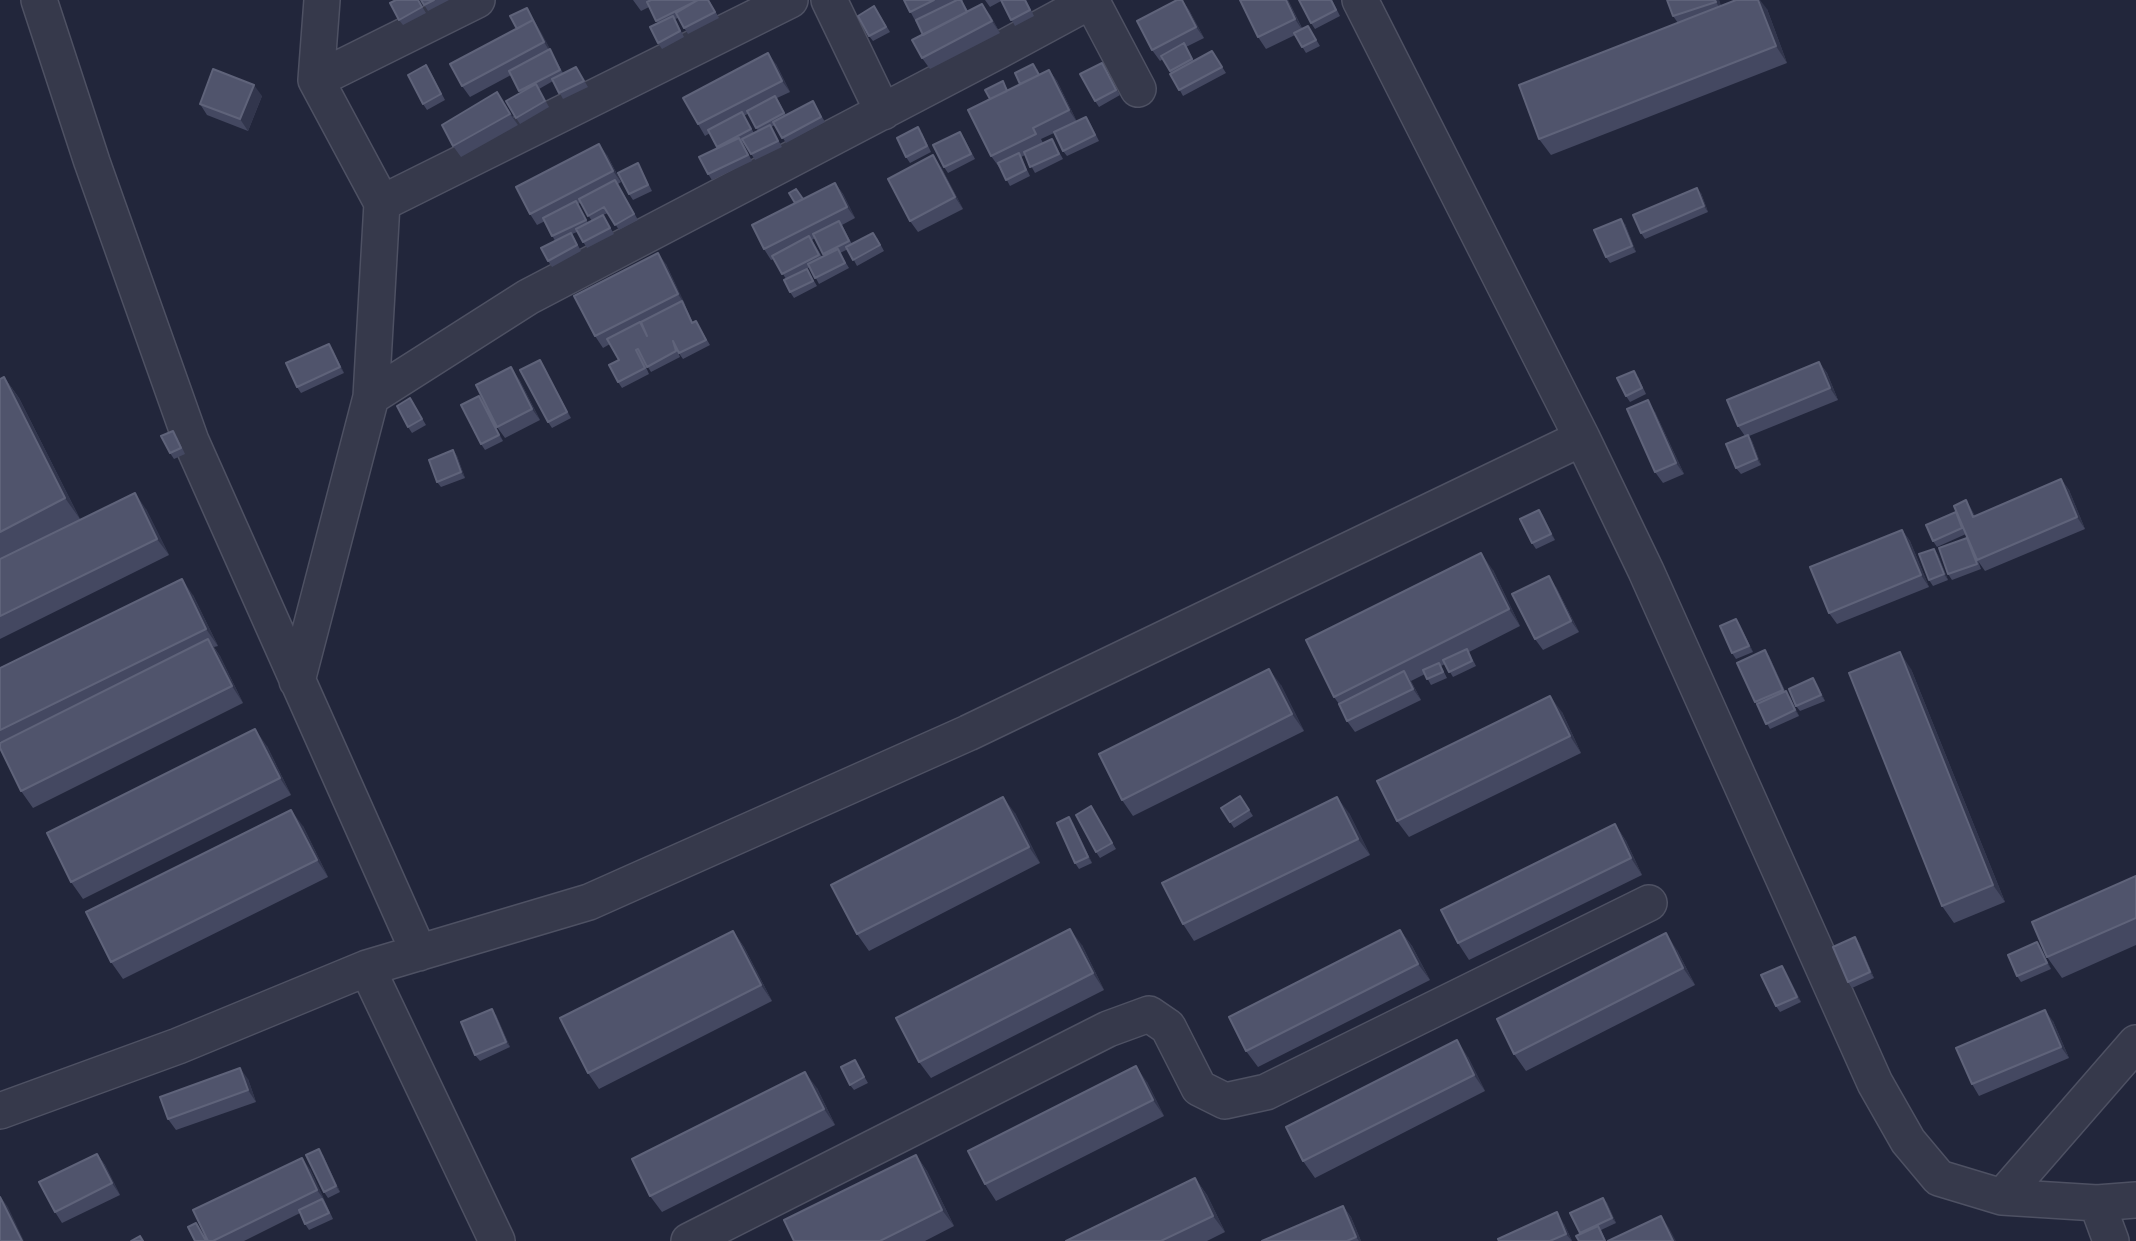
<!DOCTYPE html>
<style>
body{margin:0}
canvas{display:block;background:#22263b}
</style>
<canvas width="2136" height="1241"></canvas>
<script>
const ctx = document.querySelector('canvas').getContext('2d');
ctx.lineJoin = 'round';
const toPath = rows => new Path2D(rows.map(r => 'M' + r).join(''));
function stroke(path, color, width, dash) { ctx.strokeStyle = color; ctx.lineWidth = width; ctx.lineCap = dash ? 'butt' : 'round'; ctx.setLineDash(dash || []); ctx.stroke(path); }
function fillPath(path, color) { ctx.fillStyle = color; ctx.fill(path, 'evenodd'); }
const street = toPath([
 [39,0,92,162,191,441,419,953],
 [829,0,883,112],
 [1091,0,1138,89],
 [1360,0,1582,438],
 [316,80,322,0],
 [382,203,316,80,477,0],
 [371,397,382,203,790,0],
 [297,681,371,397,528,297,998,51,1092,0],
 [367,968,497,1241],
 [0,1111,178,1046,367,968,589,902,968,733,1582,438,1646,571,1875,1083,1908,1141,1939,1178,2002,1197,2097,1203,2136,1200],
 [2002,1197,2136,1043],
 [2097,1203,2111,1241],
 [689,1241,1108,1029,1149,1014,1168,1027,1199,1088,1225,1101,1266,1092,1649,903]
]);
stroke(street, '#4e5163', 38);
stroke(street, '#36394b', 35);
fillPath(toPath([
 [418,0,426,13,403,25,399,20],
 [421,0,449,0,428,11],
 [633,0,709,0,719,18,688,34,678,18,675,19,684,37,662,49,658,43,658,23,649,7,641,11],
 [904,0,963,0,962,1,968,11,990,15,1000,33,930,69,922,58,923,35],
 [985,0,1026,0,1034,16,1015,26,1001,1,990,7],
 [1182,0,1189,10,1204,38,1186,47,1194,61,1212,51,1226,73,1183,96,1163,59,1160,61,1152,50],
 [1288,0,1302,28,1308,26,1320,46,1306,53,1295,35,1266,49,1258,37],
 [1332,0,1340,16,1315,29,1311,23],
 [1667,0,1719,0,1721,6,1767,9,1787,63,1551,155,1539,139,1678,23,1673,16],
 [527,8,563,73,576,67,588,87,563,99,553,81,539,89,549,107,520,124,516,118,521,93,511,75,470,97,462,86,517,29],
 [878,12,890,32,873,41,869,36],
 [1102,63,1120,95,1099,107,1095,101],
 [776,64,790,92,777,98,786,115,813,101,825,122,786,143,775,125,771,127,782,147,755,160,743,141,742,141,752,161,712,180,708,174,718,148,710,133,705,136,698,124],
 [749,113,758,131,754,133,744,116],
 [1037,69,1040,75,1049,70,1057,81,1077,122,1090,123,1099,141,1067,156,1063,151,1054,133,1041,139,1043,143,1052,139,1063,159,1035,173,1025,155,1021,157,1030,176,1010,186,1000,167,999,167,991,156,990,99,1003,81,1008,90,1020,84],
 [430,71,445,100,427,110,423,104],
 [262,96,248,131,207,115,200,104],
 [505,104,518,125,461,157,453,146],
 [922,133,931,152,910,163,906,157],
 [964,138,975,159,948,173,944,167],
 [607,155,621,182,618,184,638,220,619,230,608,213,603,215,614,234,587,248,577,232,572,234,581,251,552,267,548,261,555,241,545,221,537,225,530,214],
 [580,203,592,221,588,223,578,204],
 [638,163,652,191,633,200,629,194],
 [941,167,963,209,918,232,910,221],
 [835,183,843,194,855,218,842,225,852,244,877,238,884,251,857,266,848,249,840,253,849,268,819,284,810,267,807,269,817,286,794,298,790,292,786,279,774,259,771,260,764,249,803,199],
 [815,238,824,256,822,257,812,240],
 [1701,193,1708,212,1645,239,1641,233],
 [1625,224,1636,252,1610,263,1606,257],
 [666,264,693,323,696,321,710,345,683,359,678,352,680,357,651,372,641,356,649,374,622,388,618,382,619,360,610,344,603,348,595,336],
 [333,350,344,373,301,393,297,387],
 [540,360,571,418,552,428,548,422],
 [1819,362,1827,373,1838,400,1749,436,1752,441,1761,465,1741,474,1736,468,1745,436,1738,426],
 [4,377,19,398,80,519,146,509,169,555,0,639,0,379],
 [1638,377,1646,394,1630,402,1626,396],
 [519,379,540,420,505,438,497,427],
 [410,398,426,425,412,433,408,427],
 [483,402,503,441,485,450,481,444],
 [1655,412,1684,474,1663,483,1655,472],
 [177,437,185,454,174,459,170,453],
 [453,450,457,456,465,478,441,487,437,482],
 [2061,479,2069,490,2085,529,1985,571,1978,561,1981,569,1952,580,1948,574,1967,538,1966,534,1937,547,1933,541,1966,500,1975,516],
 [1539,510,1555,540,1536,549,1532,543],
 [1902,530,1910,541,1929,587,1837,624,1829,613],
 [1934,549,1938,555,1948,580,1933,586,1929,580],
 [1493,570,1520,626,1469,652,1476,666,1453,677,1445,664,1441,666,1447,678,1431,685,1425,674,1411,681,1421,700,1355,732,1347,721,1339,704,1334,697],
 [1556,587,1579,632,1543,650,1535,639],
 [193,595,218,646,214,647,220,656,243,703,33,808,21,791,0,741,0,668],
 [1736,619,1740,625,1753,652,1736,659,1732,653],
 [1765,650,1769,656,1785,691,1790,697,1799,716,1770,729,1755,702],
 [1911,669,2005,902,1954,923,1942,906],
 [1813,678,1817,684,1825,701,1800,711,1796,706],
 [1281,685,1304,731,1133,816,1122,800],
 [1562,712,1581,753,1409,837,1397,821],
 [267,746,291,795,83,899,71,882],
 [1240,796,1253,816,1234,828,1221,808],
 [1091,806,1116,849,1100,858,1096,852],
 [1015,813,1040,863,869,951,857,934],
 [1349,813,1370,855,1194,941,1183,924],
 [1073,823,1092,863,1079,869,1075,863],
 [1615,824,1626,841,1642,875,1469,960,1458,943],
 [303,826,328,877,123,979,111,962],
 [2136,876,2136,945,2062,978,2047,957],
 [1400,930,1412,946,1430,980,1258,1067,1246,1051],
 [733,931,744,947,772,1001,599,1089,588,1073],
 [1855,937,1859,943,1874,978,1852,988,1848,982],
 [2037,942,2041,948,2051,969,2021,982,2017,976],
 [1082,945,1104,990,931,1078,919,1062],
 [1677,950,1695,985,1526,1071,1514,1054],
 [1782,966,1786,972,1801,1002,1780,1012,1776,1006],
 [496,1015,510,1047,480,1061,475,1055],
 [2053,1021,2069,1058,1979,1096,1972,1084],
 [1468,1057,1485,1091,1315,1178,1303,1161],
 [855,1060,868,1083,854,1090,850,1085],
 [248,1079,256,1102,176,1130,168,1119],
 [1147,1082,1164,1116,996,1201,985,1184],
 [817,1088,835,1125,662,1212,650,1196],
 [97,1154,105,1165,120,1195,62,1223,55,1212],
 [323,1155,340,1192,328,1198,324,1192],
 [916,1155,927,1171,954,1226,925,1241,794,1241],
 [310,1169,333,1219,309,1230,305,1224,300,1213,244,1241,208,1241],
 [1195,1178,1207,1195,1225,1232,1207,1241,1066,1241],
 [1603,1198,1607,1203,1616,1223,1601,1230,1606,1241,1579,1241,1581,1234,1580,1233],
 [1343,1206,1351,1217,1361,1241,1262,1241],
 [1564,1224,1572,1241,1499,1241]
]), '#444861');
fillPath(toPath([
 [1182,0,1189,10,1204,38,1196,27],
 [1286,0,1288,0,1303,31,1295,19],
 [1715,0,1719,0,1723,13,1716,2],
 [1758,0,1760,0,1767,9,1787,63,1776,46],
 [982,4,990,15,1000,33,992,21],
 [527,8,541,32,564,75,544,42],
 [768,53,776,64,790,92,782,81],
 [1049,70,1057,81,1077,122,1069,110],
 [254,85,262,96,248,131,240,119],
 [497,92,505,104,518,125,510,114],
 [599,144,607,155,621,182,613,171],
 [933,155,941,167,963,209,955,197],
 [835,183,843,194,855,218,847,207],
 [1697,188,1701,193,1708,212,1704,206],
 [1621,219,1625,224,1636,252,1632,246],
 [658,253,666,264,686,306,678,294],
 [329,344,333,350,344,373,340,367],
 [540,360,544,366,571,418,567,412],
 [1819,362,1827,373,1838,400,1830,388],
 [511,367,519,379,540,420,532,409],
 [4,377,19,398,80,519,65,498],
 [479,396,483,402,503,441,499,435],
 [1648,400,1655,412,1684,474,1676,463],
 [1748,435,1752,441,1761,465,1757,459],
 [453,450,457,456,465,478,461,472],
 [2061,479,2069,490,2085,529,2077,517],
 [135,493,146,509,169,555,157,539],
 [1966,500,1973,512,1981,528,1973,517],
 [1539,510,1543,515,1555,540,1551,534],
 [1902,530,1910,541,1929,587,1921,575],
 [1934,549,1938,555,1948,580,1944,574],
 [1481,553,1493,570,1520,626,1509,609],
 [1549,576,1556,587,1579,632,1571,621],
 [182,579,193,595,218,646,206,629],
 [1736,619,1740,625,1753,652,1749,646],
 [208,639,220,656,243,703,232,686],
 [1765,650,1769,656,1787,695,1783,690],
 [1900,652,1911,669,2005,902,1993,885],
 [1269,669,1281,685,1304,731,1292,714],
 [1404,671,1412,683,1421,700,1413,689],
 [1813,678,1817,684,1825,701,1821,695],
 [1786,691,1790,697,1799,716,1795,710],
 [1550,696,1562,712,1581,753,1570,736],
 [255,729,267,746,291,795,280,778],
 [1003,797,1015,813,1040,863,1029,847],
 [1337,797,1349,813,1370,855,1358,839],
 [291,810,303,826,328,877,317,860],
 [1069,817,1073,823,1092,863,1088,857],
 [1615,824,1626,841,1642,875,1631,858],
 [1070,929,1082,945,1104,990,1093,973],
 [1400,930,1412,946,1430,980,1418,964],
 [733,931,744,947,772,1001,761,985],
 [1666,933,1677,950,1695,985,1683,968],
 [1855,937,1859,943,1874,978,1870,972],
 [2037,942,2041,948,2051,969,2047,963],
 [1782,966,1786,972,1801,1002,1797,997],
 [492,1009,496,1015,510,1047,506,1042],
 [2045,1010,2053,1021,2069,1058,2061,1047],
 [1457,1040,1468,1057,1485,1091,1474,1075],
 [1136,1066,1147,1082,1164,1116,1153,1100],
 [240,1068,248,1079,256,1102,248,1090],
 [805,1072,817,1088,835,1125,824,1109],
 [319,1149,323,1155,340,1192,336,1186],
 [97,1154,105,1165,120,1195,112,1183],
 [916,1155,927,1171,954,1226,942,1210],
 [302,1158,310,1169,325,1201,317,1190],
 [1195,1178,1207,1195,1225,1232,1213,1216],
 [0,1196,8,1207,24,1241,22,1241],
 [1603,1198,1607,1203,1616,1223,1612,1218],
 [1343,1206,1351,1217,1361,1241,1359,1241,1356,1237],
 [1557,1212,1564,1224,1572,1241,1566,1234],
 [1661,1216,1669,1228,1676,1241,1673,1241]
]), '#32364d');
const building = toPath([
 [396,0,418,0,422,7,399,20,390,3,396,0],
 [421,0,434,0,424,5,421,0],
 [651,0,698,0,656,21,647,2,651,0],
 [698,0,708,0,715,12,684,28,676,13,698,0],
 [904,0,934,0,910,12,904,0],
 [957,0,961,0,967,12,923,35,916,20,957,0],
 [1001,0,1025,0,1030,10,1011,20,1001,0],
 [1177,0,1182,0,1196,27,1152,50,1137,21,1177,0],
 [1240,0,1286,0,1295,19,1258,37,1240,0],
 [1299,0,1331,0,1336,10,1311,23,1299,0],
 [1667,0,1715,0,1716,2,1673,16,1667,0],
 [1736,0,1758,0,1776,46,1539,139,1519,85,1736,0],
 [982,4,992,21,922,58,912,40,982,4],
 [874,6,886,27,869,36,858,16,874,6],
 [527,8,533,20,517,29,510,16,527,8],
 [673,16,680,31,658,43,650,27,673,16],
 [533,20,544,42,462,86,450,64,533,20],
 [1308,26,1316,40,1302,47,1294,33,1308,26],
 [1184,43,1192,59,1170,71,1161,56,1184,43],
 [550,49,560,70,519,91,509,71,550,49],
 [1212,51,1222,67,1179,90,1170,74,1212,51],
 [768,53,782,81,698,124,683,98,768,53],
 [1102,63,1116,90,1095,101,1080,74,1102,63],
 [1033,64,1039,75,1020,84,1015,73,1033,64],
 [426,65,441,94,423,104,408,75,426,65],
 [576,67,584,81,559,93,552,79,576,67],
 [213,69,254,85,240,119,200,104,213,69],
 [1049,70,1069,110,1033,128,1036,134,991,156,968,110,1049,70],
 [1003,81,1007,91,990,99,985,90,1003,81],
 [536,84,545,101,516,118,506,101,536,84],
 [497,92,510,114,453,146,442,125,497,92],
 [775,96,784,113,756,128,747,111,775,96],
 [813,101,821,117,782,138,773,122,813,101],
 [742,112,751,129,717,147,708,130,742,112],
 [1086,117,1095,135,1063,151,1054,132,1086,117],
 [770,125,778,141,751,154,742,139,770,125],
 [918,127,927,146,906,157,897,138,918,127],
 [960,132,971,154,944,167,933,145,960,132],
 [739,138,748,155,708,174,699,157,739,138],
 [1052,139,1059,154,1030,167,1024,152,1052,139],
 [599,144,613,171,530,214,516,187,599,144],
 [1019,153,1026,170,1006,180,998,163,1019,153],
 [933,155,955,197,910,221,888,179,933,155],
 [638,163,648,185,629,194,618,173,638,163],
 [615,180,634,214,615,225,604,207,588,216,579,199,615,180],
 [835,183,847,207,764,249,752,225,835,183],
 [1697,188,1704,206,1641,233,1633,215,1697,188],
 [796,189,803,199,795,203,789,193,796,189],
 [576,201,586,220,552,236,543,218,576,201],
 [603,215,610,228,583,242,576,229,603,215],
 [1621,219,1632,246,1606,257,1594,230,1621,219],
 [839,221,849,241,823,254,813,234,839,221],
 [571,233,577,245,548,261,541,248,571,233],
 [873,233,880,245,853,260,846,247,873,233],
 [809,236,819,255,782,274,772,256,809,236],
 [838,249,845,263,815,278,808,264,838,249],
 [658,253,678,294,595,336,574,296,658,253],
 [807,269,813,281,790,292,784,280,807,269],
 [682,301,692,323,696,321,706,340,679,353,673,341,676,351,647,367,638,349,636,350,645,368,618,382,609,365,619,360,607,339,640,322,647,336,641,322,682,301],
 [329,344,340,367,297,387,286,363,329,344],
 [540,360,567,412,548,422,520,370,540,360],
 [1819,362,1830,388,1738,426,1727,400,1819,362],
 [511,367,532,409,497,427,476,385,511,367],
 [1634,371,1642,388,1626,396,1617,378,1634,371],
 [4,377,65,498,0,532,0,379,4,377],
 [479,396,499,435,481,444,461,405,479,396],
 [410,398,422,419,408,427,397,406,410,398],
 [1648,400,1676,463,1655,472,1627,409,1648,400],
 [173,431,181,448,170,453,161,436,173,431],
 [1748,435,1757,459,1736,468,1726,444,1748,435],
 [453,450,461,472,437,482,429,460,453,450],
 [2061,479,2077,517,1977,560,1954,506,1966,500,1973,517,2061,479],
 [135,493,157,539,0,616,0,559,135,493],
 [1539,510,1551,534,1532,543,1520,519,1539,510],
 [1956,512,1962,528,1933,541,1926,525,1956,512],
 [1902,530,1921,575,1829,613,1810,567,1902,530],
 [1967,538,1977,564,1948,574,1939,548,1967,538],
 [1934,549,1944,574,1929,580,1919,554,1934,549],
 [1481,553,1509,609,1334,697,1306,640,1481,553],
 [1549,576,1571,621,1535,639,1512,594,1549,576],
 [182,579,206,629,0,730,0,668,182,579],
 [1736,619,1749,646,1732,653,1720,626,1736,619],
 [208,639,232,686,21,791,0,748,0,743,208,639],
 [1467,649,1472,661,1449,672,1443,660,1467,649],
 [1765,650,1783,690,1755,702,1737,663,1765,650],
 [1900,652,1993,885,1942,906,1849,673,1900,652],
 [1439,663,1443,672,1427,679,1423,670,1439,663],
 [1269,669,1292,714,1122,800,1099,754,1269,669],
 [1404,671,1413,689,1347,721,1339,704,1404,671],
 [1813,678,1821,695,1796,706,1789,689,1813,678],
 [1786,691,1795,710,1766,724,1757,704,1786,691],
 [1550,696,1570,736,1397,821,1377,781,1550,696],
 [255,729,280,778,71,882,47,833,255,729],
 [1240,796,1249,810,1230,822,1221,808,1240,796],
 [1003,797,1029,847,857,934,831,885,1003,797],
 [1337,797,1358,839,1183,924,1162,883,1337,797],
 [1091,806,1112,843,1096,852,1076,815,1091,806],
 [291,810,317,860,111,962,86,912,291,810],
 [1069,817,1088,857,1075,863,1057,823,1069,817],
 [1615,824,1631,858,1458,943,1441,910,1615,824],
 [2136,876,2136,918,2047,957,2032,922,2136,876],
 [1070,929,1093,973,919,1062,896,1018,1070,929],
 [1400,930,1418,964,1246,1051,1229,1017,1400,930],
 [733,931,761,985,588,1073,560,1018,733,931],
 [1666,933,1683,968,1514,1054,1497,1019,1666,933],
 [1855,937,1870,972,1848,982,1833,947,1855,937],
 [2037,942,2047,963,2017,976,2008,955,2037,942],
 [1782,966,1797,997,1776,1006,1761,975,1782,966],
 [492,1009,506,1042,475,1055,461,1022,492,1009],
 [2045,1010,2061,1047,1972,1084,1956,1048,2045,1010],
 [1457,1040,1474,1075,1303,1161,1286,1127,1457,1040],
 [855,1060,864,1077,850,1085,841,1067,855,1060],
 [1136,1066,1153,1100,985,1184,968,1151,1136,1066],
 [240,1068,248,1090,168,1119,160,1097,240,1068],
 [805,1072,824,1109,650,1196,632,1159,805,1072],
 [319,1149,336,1186,324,1192,306,1155,319,1149],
 [97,1154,112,1183,55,1212,39,1182,97,1154],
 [916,1155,942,1210,880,1241,794,1241,784,1220,916,1155],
 [302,1158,317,1190,213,1241,208,1241,193,1210,302,1158],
 [1195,1178,1213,1216,1161,1241,1066,1241,1195,1178],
 [0,1197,22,1241,0,1241,0,1197],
 [1603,1198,1612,1218,1580,1233,1570,1213,1603,1198],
 [322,1199,329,1213,305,1224,299,1210,322,1199],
 [1343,1206,1356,1237,1347,1241,1262,1241,1343,1206],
 [1557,1212,1566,1234,1550,1241,1499,1241,1498,1239,1557,1212],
 [1661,1216,1673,1241,1608,1241,1661,1216],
 [196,1223,206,1241,195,1241,188,1227,196,1223],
 [1598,1226,1605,1241,1579,1241,1576,1236,1598,1226],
 [140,1236,143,1241,131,1241,140,1236]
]);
fillPath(building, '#50546c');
stroke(building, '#5f637a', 2);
</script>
